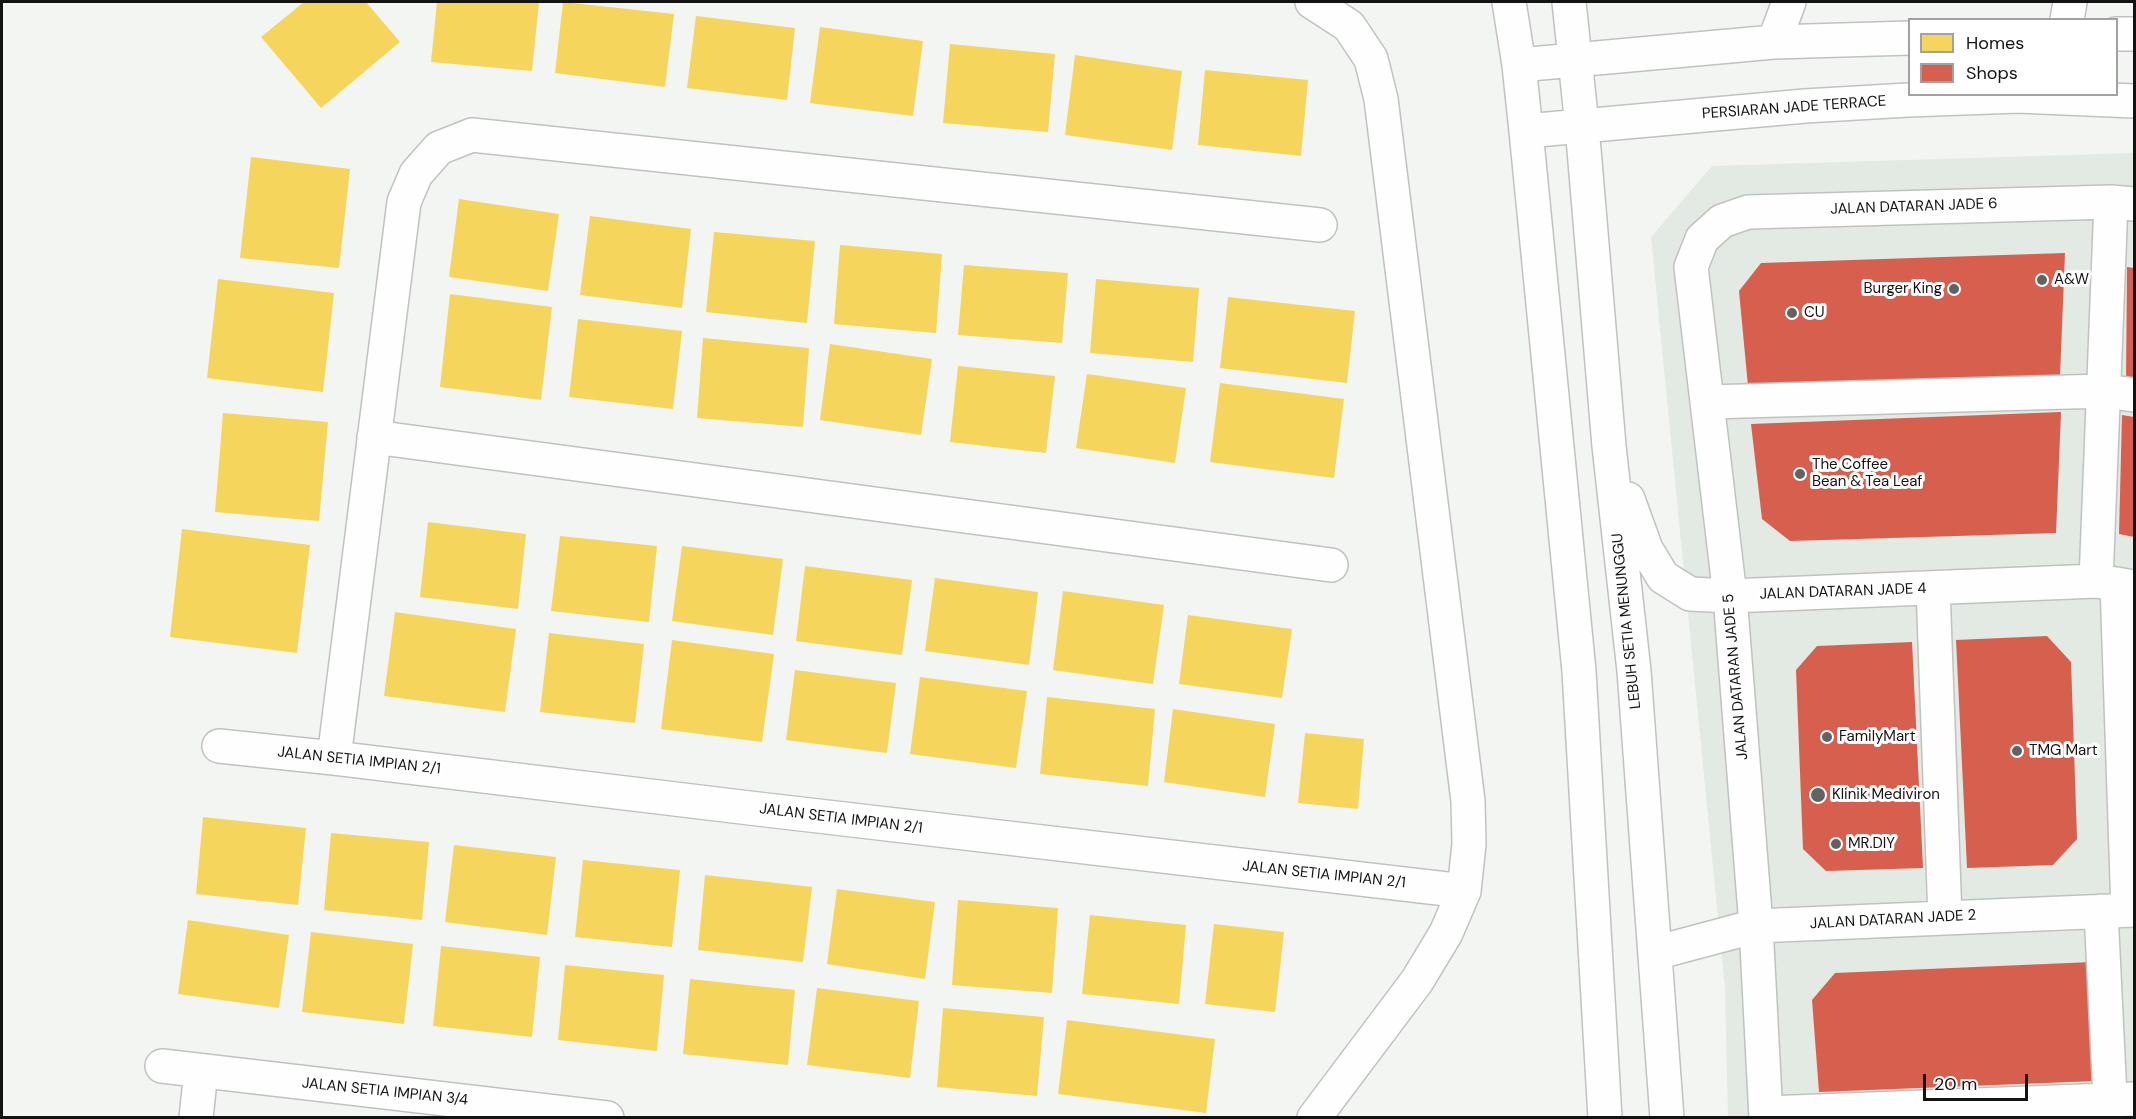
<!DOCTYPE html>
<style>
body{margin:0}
#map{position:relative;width:2136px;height:1119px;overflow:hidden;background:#f3f5f3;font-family:"DM Sans",sans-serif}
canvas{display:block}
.frame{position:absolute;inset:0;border:3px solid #121312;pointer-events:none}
.legend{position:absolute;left:1908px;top:18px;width:210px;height:78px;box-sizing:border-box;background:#fff;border:2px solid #a0a1a0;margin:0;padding:8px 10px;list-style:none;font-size:18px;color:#121312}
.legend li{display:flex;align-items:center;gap:12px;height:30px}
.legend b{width:30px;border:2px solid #a0a1a0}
.scale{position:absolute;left:1923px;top:1074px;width:105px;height:27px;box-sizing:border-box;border:3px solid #121312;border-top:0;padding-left:8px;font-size:18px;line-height:21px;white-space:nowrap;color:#121312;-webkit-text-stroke:4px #fff;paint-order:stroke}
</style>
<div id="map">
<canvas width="2136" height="1119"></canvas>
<div class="frame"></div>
<ul class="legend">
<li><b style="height:16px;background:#f6d55c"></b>Homes</li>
<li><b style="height:16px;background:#d6604d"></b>Shops</li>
</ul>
<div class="scale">20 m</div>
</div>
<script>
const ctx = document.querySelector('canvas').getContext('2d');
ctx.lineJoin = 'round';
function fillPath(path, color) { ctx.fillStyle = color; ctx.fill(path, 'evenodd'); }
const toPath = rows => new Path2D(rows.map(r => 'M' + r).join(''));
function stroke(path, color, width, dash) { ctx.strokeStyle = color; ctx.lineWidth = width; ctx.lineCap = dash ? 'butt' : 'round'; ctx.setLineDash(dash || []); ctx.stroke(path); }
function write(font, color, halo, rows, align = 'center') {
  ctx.font = font + ' "DM Sans",sans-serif'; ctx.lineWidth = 6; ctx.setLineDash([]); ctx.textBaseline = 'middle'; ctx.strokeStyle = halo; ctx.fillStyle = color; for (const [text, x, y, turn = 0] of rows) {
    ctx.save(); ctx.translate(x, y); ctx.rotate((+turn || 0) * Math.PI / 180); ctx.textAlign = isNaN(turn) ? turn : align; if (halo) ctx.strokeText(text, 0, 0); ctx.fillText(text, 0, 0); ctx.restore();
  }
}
fillPath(toPath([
 [2134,153,2134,1117,1728,1117,1725,989,1651,237,1712,166]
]), '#e3e9e3');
fillPath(toPath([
 [304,2,366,2,400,42,321,108,261,37],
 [437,2,539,2,532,71,431,62],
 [563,2,674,14,665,87,555,73],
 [696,16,795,28,787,100,687,88],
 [820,27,923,41,913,116,810,103],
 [950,44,1055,54,1048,132,943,123],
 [1075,55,1182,71,1172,150,1065,135],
 [1205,70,1308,80,1301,156,1198,145],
 [251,157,350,169,339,268,240,258],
 [459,199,559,214,548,291,449,277],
 [590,216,691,229,682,308,580,295],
 [714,232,815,241,807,323,706,312],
 [840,245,942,254,936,333,834,324],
 [964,265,1068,273,1062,343,958,335],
 [218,279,334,293,323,392,207,378],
 [1096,279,1199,288,1193,362,1090,353],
 [450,294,552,307,541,400,440,387],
 [1228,297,1355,311,1347,383,1220,368],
 [578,319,682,331,673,409,569,397],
 [703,338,809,348,803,427,697,418],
 [830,344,932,359,921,435,820,420],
 [958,366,1055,376,1046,453,950,442],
 [1087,374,1186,388,1175,463,1076,448],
 [1220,383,1344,399,1334,478,1210,462],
 [223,413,328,422,319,521,215,512],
 [428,522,526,534,518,609,420,597],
 [182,529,310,545,297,653,170,637],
 [560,536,657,546,649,622,551,611],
 [682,546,783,559,773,635,672,621],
 [805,566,912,580,902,655,796,641],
 [935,578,1038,592,1029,665,925,651],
 [1063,591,1164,605,1153,684,1053,670],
 [395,612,516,629,505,712,384,696],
 [1188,615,1292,629,1282,698,1179,684],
 [549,633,644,644,635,723,540,712],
 [672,640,774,654,762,742,661,729],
 [795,670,896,683,887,753,786,740],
 [920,677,1027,691,1016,768,910,754],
 [1047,697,1155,709,1148,786,1040,774],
 [1173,709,1275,724,1265,797,1164,782],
 [1305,733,1364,739,1358,809,1298,803],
 [203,817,306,828,298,905,196,894],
 [331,833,429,842,422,920,324,910],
 [454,845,556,857,547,935,445,922],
 [583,860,680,870,672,947,575,937],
 [705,875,812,887,803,962,698,950],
 [837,889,935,902,925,979,827,964],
 [958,900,1058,908,1052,993,952,985],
 [1090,915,1186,925,1179,1004,1082,994],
 [188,920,289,935,279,1008,178,994],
 [1214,924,1284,932,1275,1012,1205,1004],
 [311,932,413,944,404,1024,302,1012],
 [441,946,540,957,532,1037,433,1026],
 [565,965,664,975,657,1051,558,1040],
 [690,979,795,990,788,1065,683,1054],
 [817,988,919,1001,910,1078,807,1065],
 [943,1008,1044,1017,1037,1096,937,1087],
 [1067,1020,1215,1039,1206,1113,1058,1094]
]), '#f6d55c');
fillPath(toPath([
 [2065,253,2060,376,1748,386,1739,291,1761,263],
 [2127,267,2134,268,2134,384,2126,383],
 [2061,412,2056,533,1790,541,1762,519,1751,424],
 [2122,415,2134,417,2134,537,2119,534],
 [2047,636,2071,662,2077,839,2053,865,1967,868,1956,640],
 [1912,642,1923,868,1826,871,1803,849,1796,670,1817,646],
 [2092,962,2095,1081,1819,1092,1812,1000,1835,973]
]), '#d6604d');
const minor = toPath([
 [1312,2,1349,26,1371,59,1381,99,1468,801,1469,844,1464,891,1446,933,1417,981,1314,1118],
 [1509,2,1519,65,1526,131,1579,671,1605,1118],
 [1569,2,1582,126,1609,446,1634,671,1667,1118],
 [2067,20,2070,2],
 [2116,34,2134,34],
 [1774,42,1789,2],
 [1519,65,1774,42,1910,38],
 [1526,131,1805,106,1908,100,2018,96,2134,101],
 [1707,402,2104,391,2134,395],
 [374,437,1331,565],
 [1628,499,1646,549,1663,577,1690,594,1730,596,2096,581,2134,587],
 [2096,581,2111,202],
 [2117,584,2128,910],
 [1933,588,1945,918],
 [219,746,334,758,758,809,1464,891],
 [334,758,404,202,416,174,439,148,472,135,1320,225],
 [2101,911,2111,1118],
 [1655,953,1756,926,2134,910],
 [162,1066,607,1118],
 [1766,1113,2134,1099],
 [196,1118,201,1071],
 [1766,1118,1756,926,1730,596,1691,267,1702,239,1722,221,1748,212,2111,202,2134,204]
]);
stroke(minor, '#c0c2c0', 36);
stroke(minor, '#fdfefd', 33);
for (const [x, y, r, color] of [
 [2042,280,6,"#616261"],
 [1954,289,6,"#616261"],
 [1792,313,6,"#616261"],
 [1800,474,6,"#616261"],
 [1827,737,6,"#616261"],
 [2017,751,6,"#616261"],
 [1818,795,8,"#616261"],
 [1836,844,6,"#616261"]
]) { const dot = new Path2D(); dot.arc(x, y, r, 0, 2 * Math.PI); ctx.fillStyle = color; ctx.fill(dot); stroke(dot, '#fff', 2); }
write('15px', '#121312', '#fff', [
 ["PERSIARAN JADE TERRACE",1794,108,-4],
 ["JALAN DATARAN JADE 6",1914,207,-2],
 ["JALAN DATARAN JADE 4",1843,592,-2],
 ["LEBUH SETIA MENUNGGU",1627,621,-96],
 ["JALAN DATARAN JADE 5",1736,677,-95],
 ["JALAN SETIA IMPIAN 2/1",359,761,6],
 ["JALAN SETIA IMPIAN 2/1",841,819,7],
 ["JALAN SETIA IMPIAN 2/1",1324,875,6],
 ["JALAN DATARAN JADE 2",1893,920,-3],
 ["JALAN SETIA IMPIAN 3/4",385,1092,6]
]);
write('15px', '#121312', '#fff', [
 ["A&W",2054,280],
 ["Burger King",1942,289,"right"],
 ["CU",1804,313],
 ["The Coffee",1812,465],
 ["Bean & Tea Leaf",1812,482],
 ["FamilyMart",1839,737],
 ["TMG Mart",2029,751],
 ["Klinik Mediviron",1832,795],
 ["MR.DIY",1848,844]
], 'left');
</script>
